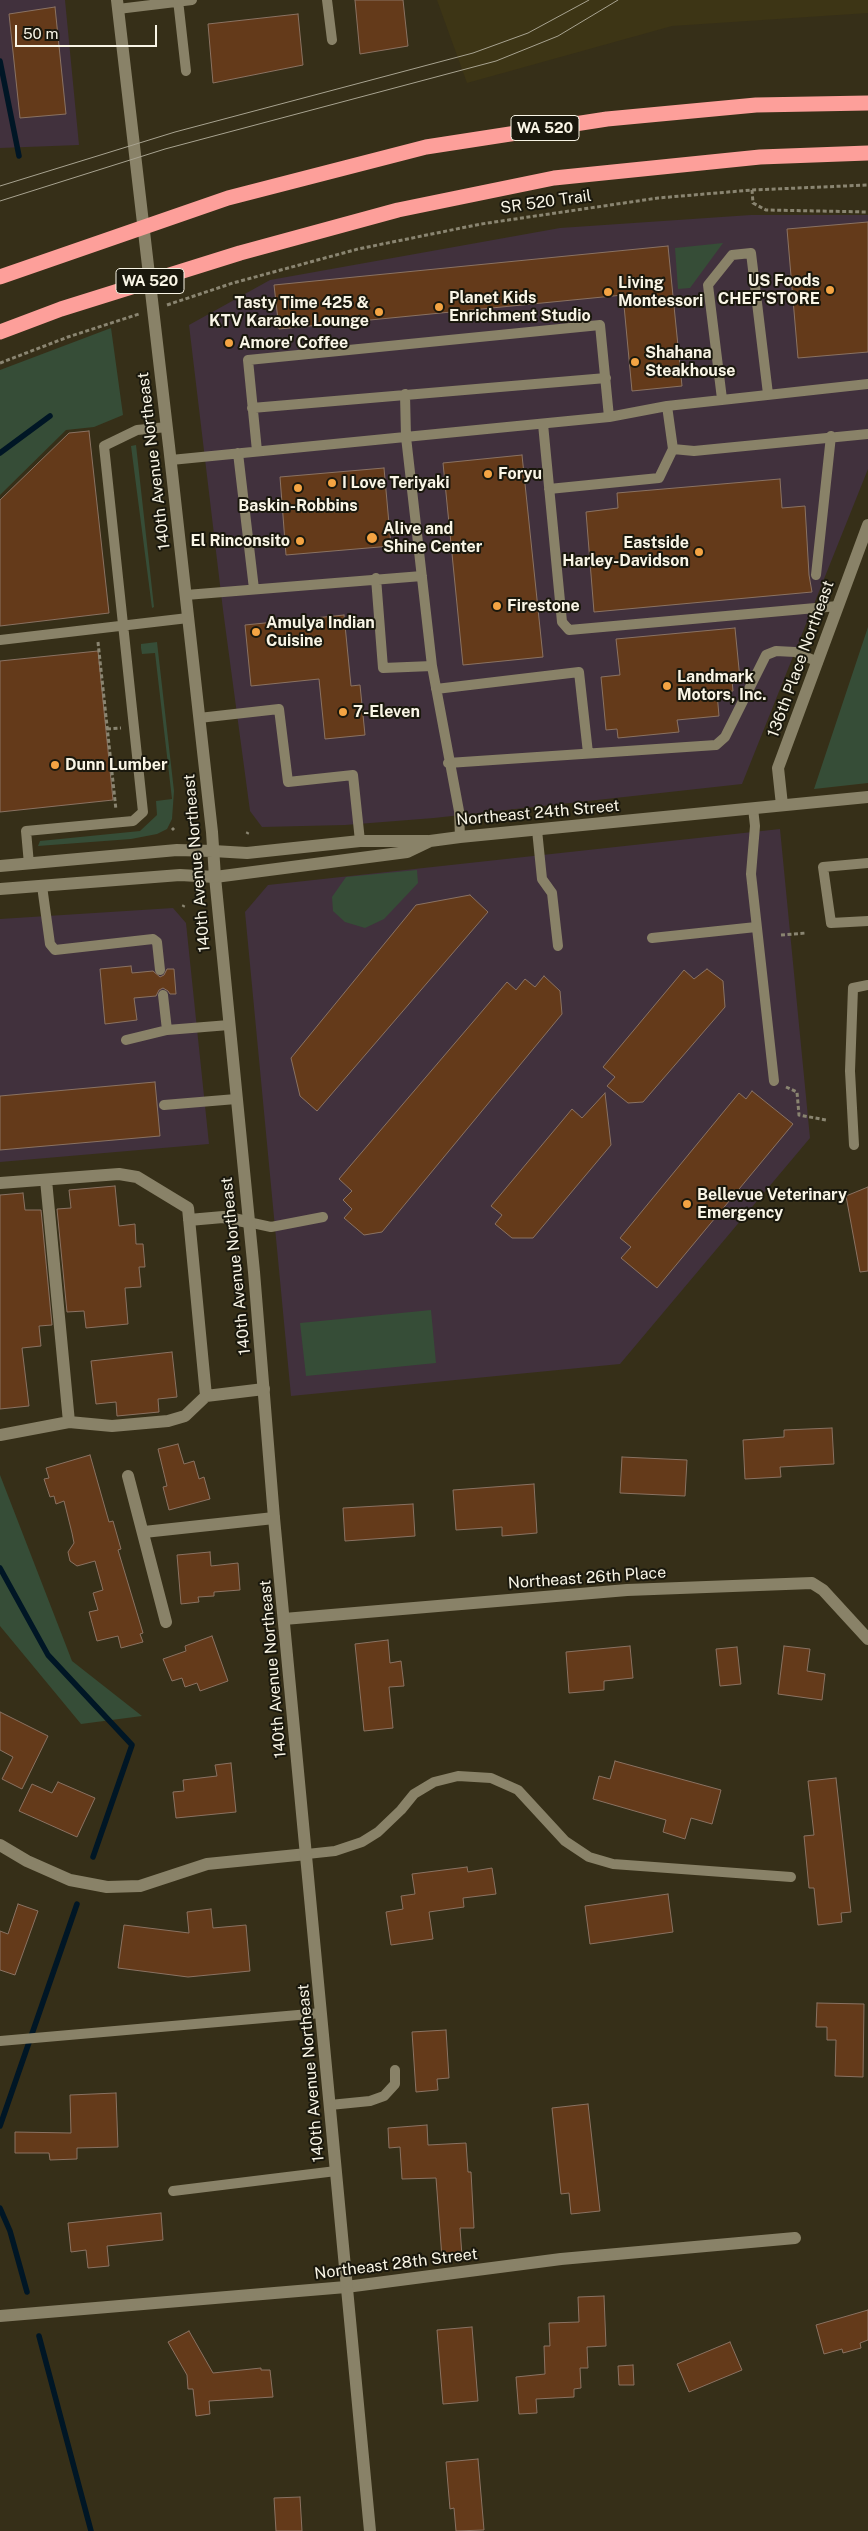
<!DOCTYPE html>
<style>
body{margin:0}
#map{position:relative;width:868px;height:2531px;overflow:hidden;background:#362f18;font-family:"Public Sans",sans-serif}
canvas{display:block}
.scale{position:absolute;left:15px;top:25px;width:142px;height:22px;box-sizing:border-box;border:2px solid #f9f5e6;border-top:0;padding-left:6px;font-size:15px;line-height:18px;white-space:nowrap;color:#f9f5e6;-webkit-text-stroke:4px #1a180d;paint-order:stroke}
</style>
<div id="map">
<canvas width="868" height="2531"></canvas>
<div class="scale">50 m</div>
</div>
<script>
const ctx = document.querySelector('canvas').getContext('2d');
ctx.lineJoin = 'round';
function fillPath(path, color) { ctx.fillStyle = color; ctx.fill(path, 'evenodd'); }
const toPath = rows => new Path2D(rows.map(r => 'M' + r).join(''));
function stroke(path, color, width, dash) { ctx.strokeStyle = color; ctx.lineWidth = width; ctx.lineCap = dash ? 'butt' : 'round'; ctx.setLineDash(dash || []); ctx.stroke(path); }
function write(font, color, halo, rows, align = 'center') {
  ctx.font = font + ' "Public Sans",sans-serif'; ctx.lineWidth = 4; ctx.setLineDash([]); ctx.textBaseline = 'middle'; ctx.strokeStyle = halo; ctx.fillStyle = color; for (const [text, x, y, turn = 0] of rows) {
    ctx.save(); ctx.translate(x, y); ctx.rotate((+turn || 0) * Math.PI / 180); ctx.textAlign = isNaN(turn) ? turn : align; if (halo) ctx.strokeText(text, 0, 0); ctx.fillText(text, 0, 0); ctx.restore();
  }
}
fillPath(toPath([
 [0,0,65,0,79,145,0,148],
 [751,215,868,215,868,469,742,784,434,818,345,825,262,827,250,811,223,610,189,325,270,280,560,228],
 [780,829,810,1138,620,1364,291,1396,245,912,268,885],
 [173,908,186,923,209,1144,0,1162,0,919]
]), '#41313d');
fillPath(toPath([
 [437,0,868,0,868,13,672,26,467,83]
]), '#3d3515');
fillPath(toPath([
 [723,243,690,288,678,289,675,248],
 [111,328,123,415,94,427,66,430,0,495,0,370],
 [136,445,154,607,152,608,131,446],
 [868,627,868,783,814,789],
 [157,642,174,791,172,819,167,829,157,834,131,839,38,846,40,841,140,831,157,815,156,801,172,799,155,653,142,654,141,648,141,644],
 [417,870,418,883,384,919,365,928,345,922,333,911,332,897,346,877],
 [431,1310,436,1363,306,1376,300,1323],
 [0,1475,72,1661,142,1716,81,1724,0,1626]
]), '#364d37');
stroke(toPath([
 [0,61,19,156],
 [0,453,50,416],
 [0,1568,48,1655,132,1745,93,1857],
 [0,2126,77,1904],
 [0,2208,10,2231,27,2292],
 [39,2336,91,2531]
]), '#001625', 5.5);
const building = toPath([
 [355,0,403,0,408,46,360,54,355,0],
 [55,7,66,114,20,118,9,14,55,7],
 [298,14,303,65,213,83,208,24,298,14],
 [868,222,868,352,798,358,787,229,868,222],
 [668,246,682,386,632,391,623,295,279,329,274,285,668,246],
 [89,431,109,613,0,626,0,500,69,433,89,431],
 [522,455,543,657,463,665,443,463,522,455],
 [384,468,391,546,286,555,280,477,384,468],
 [780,479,782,508,805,506,809,575,812,592,594,612,586,512,618,508,617,493,780,479],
 [344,615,351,686,360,685,365,735,325,739,319,679,251,686,245,625,344,615],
 [735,628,740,679,732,680,733,691,717,693,719,716,677,720,679,732,618,738,617,729,606,730,601,677,620,675,616,639,735,628],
 [98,651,113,800,0,812,0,661,98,651],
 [470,895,488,912,317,1111,300,1096,291,1058,416,905,470,895],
 [131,966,132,973,153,971,160,977,164,975,167,969,174,969,176,994,170,994,168,991,163,988,159,990,156,996,134,998,137,1020,105,1024,100,969,131,966],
 [707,969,723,981,725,1007,643,1102,628,1103,607,1086,615,1077,603,1067,684,970,694,979,707,969],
 [544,976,560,991,562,1014,382,1232,364,1235,344,1218,352,1209,343,1200,352,1191,339,1179,507,982,516,990,525,979,535,987,544,976],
 [155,1082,160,1136,0,1150,0,1096,155,1082],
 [752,1091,793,1124,657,1288,621,1258,631,1247,620,1238,739,1093,746,1099,752,1091],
 [605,1093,611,1145,533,1238,512,1238,495,1224,502,1215,491,1206,572,1109,582,1118,605,1093],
 [115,1186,119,1226,135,1224,136,1244,143,1244,145,1267,139,1267,141,1287,125,1288,128,1324,86,1328,84,1311,67,1312,57,1209,71,1208,69,1190,115,1186],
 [868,1187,868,1271,860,1272,846,1196,868,1187],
 [23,1193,25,1210,41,1210,52,1325,39,1326,41,1346,22,1348,29,1406,0,1409,0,1195,23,1193],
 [172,1352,177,1397,158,1399,159,1412,117,1416,116,1402,96,1404,91,1361,172,1352],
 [832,1428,834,1464,780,1467,781,1477,745,1479,743,1440,784,1437,784,1430,832,1428],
 [178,1444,184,1464,194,1461,199,1479,204,1477,210,1499,169,1510,163,1487,167,1486,158,1449,178,1444],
 [90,1455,109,1522,113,1521,121,1549,118,1550,143,1633,140,1634,143,1642,121,1648,118,1636,97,1641,89,1612,98,1610,93,1593,103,1590,95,1561,77,1566,70,1561,68,1552,74,1543,72,1533,64,1501,56,1504,54,1496,50,1497,44,1479,49,1478,46,1468,90,1455],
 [622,1457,687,1460,685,1496,620,1493,622,1457],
 [534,1484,537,1533,502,1536,502,1527,456,1530,453,1490,534,1484],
 [413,1504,415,1536,345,1541,343,1508,413,1504],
 [210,1552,211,1566,238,1563,240,1590,214,1592,214,1596,198,1597,199,1602,181,1604,177,1555,210,1552],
 [212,1636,228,1681,200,1691,197,1683,185,1687,182,1678,172,1681,163,1659,186,1651,185,1646,212,1636],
 [388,1640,390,1663,401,1661,404,1686,389,1687,393,1728,364,1731,355,1644,388,1640],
 [630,1646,633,1678,604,1681,604,1690,569,1693,566,1652,630,1646],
 [784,1646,810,1649,807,1671,825,1674,822,1700,778,1694,784,1646],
 [737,1647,741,1684,720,1686,716,1649,737,1647],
 [0,1712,48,1736,22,1789,2,1779,13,1757,0,1750,0,1712],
 [615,1761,721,1790,712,1824,691,1818,685,1839,663,1832,666,1820,593,1799,599,1776,610,1779,615,1761],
 [231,1763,236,1812,176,1818,173,1792,184,1791,183,1780,217,1776,215,1765,231,1763],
 [836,1778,851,1912,841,1913,842,1922,818,1925,814,1888,809,1888,804,1836,814,1835,808,1781,836,1778],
 [58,1782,95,1798,77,1837,19,1811,32,1784,52,1793,58,1782],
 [467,1867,468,1872,492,1868,496,1894,463,1898,464,1907,429,1912,433,1939,391,1945,386,1912,403,1909,401,1896,415,1894,412,1874,467,1867],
 [668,1894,673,1932,590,1944,585,1906,668,1894],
 [18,1904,38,1911,15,1975,0,1970,0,1931,8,1934,18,1904],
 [211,1909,213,1928,246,1925,250,1971,188,1977,118,1968,124,1925,189,1933,187,1912,211,1909],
 [817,2003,864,2004,863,2077,835,2076,836,2040,827,2040,827,2027,816,2027,817,2003],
 [446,2030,449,2078,437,2079,438,2090,416,2092,412,2032,446,2030],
 [116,2093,118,2147,77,2148,77,2159,50,2160,49,2153,15,2153,15,2132,71,2133,70,2095,116,2093],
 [588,2104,600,2211,571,2214,569,2193,561,2194,552,2108,588,2104],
 [427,2125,428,2145,466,2143,468,2172,471,2172,474,2228,460,2228,462,2256,442,2258,436,2178,402,2179,400,2147,389,2148,388,2128,427,2125],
 [161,2213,163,2240,107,2246,109,2266,88,2268,86,2250,71,2252,68,2223,161,2213],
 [604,2296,606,2346,587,2347,588,2368,580,2368,581,2388,574,2389,574,2397,536,2399,537,2413,519,2414,516,2377,545,2374,544,2346,550,2346,549,2323,579,2322,578,2297,604,2296],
 [868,2310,868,2340,860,2343,861,2348,843,2353,842,2349,824,2354,816,2325,868,2310],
 [472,2327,478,2401,443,2404,437,2330,472,2327],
 [189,2331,213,2373,261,2368,261,2370,270,2370,273,2397,209,2401,210,2414,196,2416,193,2389,188,2389,187,2375,168,2342,189,2331],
 [730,2342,742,2370,689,2392,677,2364,730,2342],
 [633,2365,634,2385,619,2385,618,2366,633,2365],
 [478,2459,484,2530,456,2531,454,2508,450,2509,446,2462,478,2459],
 [300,2497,302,2531,276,2531,274,2498,300,2497]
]);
fillPath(building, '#643a1a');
stroke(building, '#8a7262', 1);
stroke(toPath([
 [752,190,753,203,766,210,868,212],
 [167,305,233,283,358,249,481,224,658,198,752,190,868,185],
 [0,363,68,337,139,314],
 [98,642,116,810],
 [107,729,121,728],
 [172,828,174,830],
 [247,834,248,832],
 [183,907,184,905],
 [781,935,806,933],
 [786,1087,797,1092,799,1115,826,1120]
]), '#8a8571', 3, [4, 2.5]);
stroke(toPath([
 [178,0,186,71],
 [327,0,332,40],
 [118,9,192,0],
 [405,394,406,437,432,666,459,811,460,837],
 [722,399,708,285,732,255,751,253,768,394],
 [667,406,673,449,694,451,868,434],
 [252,408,606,378],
 [609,417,667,406,868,384],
 [543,424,562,622,569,630,838,606],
 [238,453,254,589],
 [171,460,609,417,600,325,248,360,257,451],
 [549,489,659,478,673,449],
 [816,575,831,436],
 [376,578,383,668,432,666],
 [186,595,422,576],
 [0,640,188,618],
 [436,689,579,672,588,753],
 [199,718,279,709,288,782,353,775,360,841],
 [448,763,716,745,725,737,766,655,776,651,795,652,818,662],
 [753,808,755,826,751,874,774,1081],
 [537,830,542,879,552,893,558,946],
 [868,863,823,867,831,923,868,921],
 [29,864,26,831,133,821,143,812,104,446,137,430,167,427],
 [42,886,50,944,55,950,153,939,157,942,160,970],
 [652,938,756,927],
 [163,995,167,1030],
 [126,1040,167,1030,229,1025],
 [164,1105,236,1099],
 [854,1145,850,1071,853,988,868,985],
 [248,1222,271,1227,323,1217],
 [307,1854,335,1851,362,1842,378,1832,401,1810,414,1794,434,1782,458,1776,491,1778,518,1790,565,1841,589,1857,613,1864,791,1877],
 [0,2041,321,2013],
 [330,2105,370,2101,384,2096,395,2084,395,2070],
 [173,2191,336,2171]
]), '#898268', 10);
stroke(toPath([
 [782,805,778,768,868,525],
 [46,1180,69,1422],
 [0,1183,119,1174,137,1177,188,1208,206,1396],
 [189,1220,223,1217,248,1222],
 [0,1435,69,1422,112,1426,168,1421,185,1416,206,1396,264,1389],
 [128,1476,166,1622],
 [144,1532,274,1518],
 [284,1619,627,1590,812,1583,823,1590,868,1639],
 [0,1845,27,1861,70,1880,107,1887,140,1886,207,1864,307,1854],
 [0,2316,346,2287,561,2259,795,2238]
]), '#898268', 12);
stroke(toPath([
 [213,851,247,853,360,841,428,841],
 [370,2531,274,1518,254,1272,215,877,407,852,430,841,460,837,868,797]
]), '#898268', 12);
stroke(toPath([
 [0,866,177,850,213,851],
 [0,889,180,875,215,877,212,832,169,446,117,0]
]), '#898268', 12);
stroke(toPath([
 [0,277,228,198,426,147,607,119,756,105,868,103],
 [0,332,61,309,240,253,398,210,554,178,760,157,868,153]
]), '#fd9f9a', 15);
stroke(toPath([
 [0,186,175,132,473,53,528,33,589,0],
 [0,201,165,149,496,61,558,36,618,0]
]), '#a8a390', 1);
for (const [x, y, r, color] of [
 [830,290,5,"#f4a443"],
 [608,292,5,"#f4a443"],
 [439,307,5,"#f4a443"],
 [379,312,5,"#f4a443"],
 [229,343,5,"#f4a443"],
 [635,362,5,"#f4a443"],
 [488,474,5,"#f4a443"],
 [332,483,5,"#f4a443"],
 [298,488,5,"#f4a443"],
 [372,538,6,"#f4a443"],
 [300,541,5,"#f4a443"],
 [699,552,5,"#f4a443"],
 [497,606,5,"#f4a443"],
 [256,632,5,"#f4a443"],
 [667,686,5,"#f4a443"],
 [343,712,5,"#f4a443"],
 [55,765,5,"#f4a443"],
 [687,1204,5,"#f4a443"]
]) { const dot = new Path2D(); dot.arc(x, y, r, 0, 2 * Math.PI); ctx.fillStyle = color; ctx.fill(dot); stroke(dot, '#1a180d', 2); }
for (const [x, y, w] of [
 [545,128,68],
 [150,281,68]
]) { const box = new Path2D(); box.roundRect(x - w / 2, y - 12.5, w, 25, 4); ctx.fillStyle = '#1a180d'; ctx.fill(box); stroke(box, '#f9f5e6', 1); }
write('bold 15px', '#f9f5e6', null, [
 ["WA 520",545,128],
 ["WA 520",150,281]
]);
write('16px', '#f9f5e6', '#1a180d', [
 ["SR 520 Trail",546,202,-8],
 ["140th Avenue Northeast",154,461,-97],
 ["136th Place Northeast",801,659,-70],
 ["Northeast 24th Street",538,813,-5],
 ["140th Avenue Northeast",197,863,-95],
 ["140th Avenue Northeast",236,1266,-96],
 ["Northeast 26th Place",587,1578,-4],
 ["140th Avenue Northeast",273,1669,-95],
 ["140th Avenue Northeast",311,2073,-95],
 ["Northeast 28th Street",396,2264,-7]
]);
write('bold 16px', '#f9f5e6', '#1a180d', [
 ["US Foods",820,281,"right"],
 ["CHEF'STORE",820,299,"right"],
 ["Living",618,283],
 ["Montessori",618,301],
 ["Planet Kids",449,298],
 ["Enrichment Studio",449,316],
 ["Tasty Time 425 &",369,303,"right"],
 ["KTV Karaoke Lounge",369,321,"right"],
 ["Amore' Coffee",239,343],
 ["Shahana",645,353],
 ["Steakhouse",645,371],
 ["Foryu",498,474],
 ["I Love Teriyaki",342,483],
 ["Baskin-Robbins",298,506,"center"],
 ["Alive and",383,529],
 ["Shine Center",383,547],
 ["El Rinconsito",290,541,"right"],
 ["Eastside",689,543,"right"],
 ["Harley-Davidson",689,561,"right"],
 ["Firestone",507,606],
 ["Amulya Indian",266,623],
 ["Cuisine",266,641],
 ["Landmark",677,677],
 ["Motors, Inc.",677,695],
 ["7-Eleven",353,712],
 ["Dunn Lumber",65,765],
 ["Bellevue Veterinary",697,1195],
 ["Emergency",697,1213]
], 'left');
</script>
